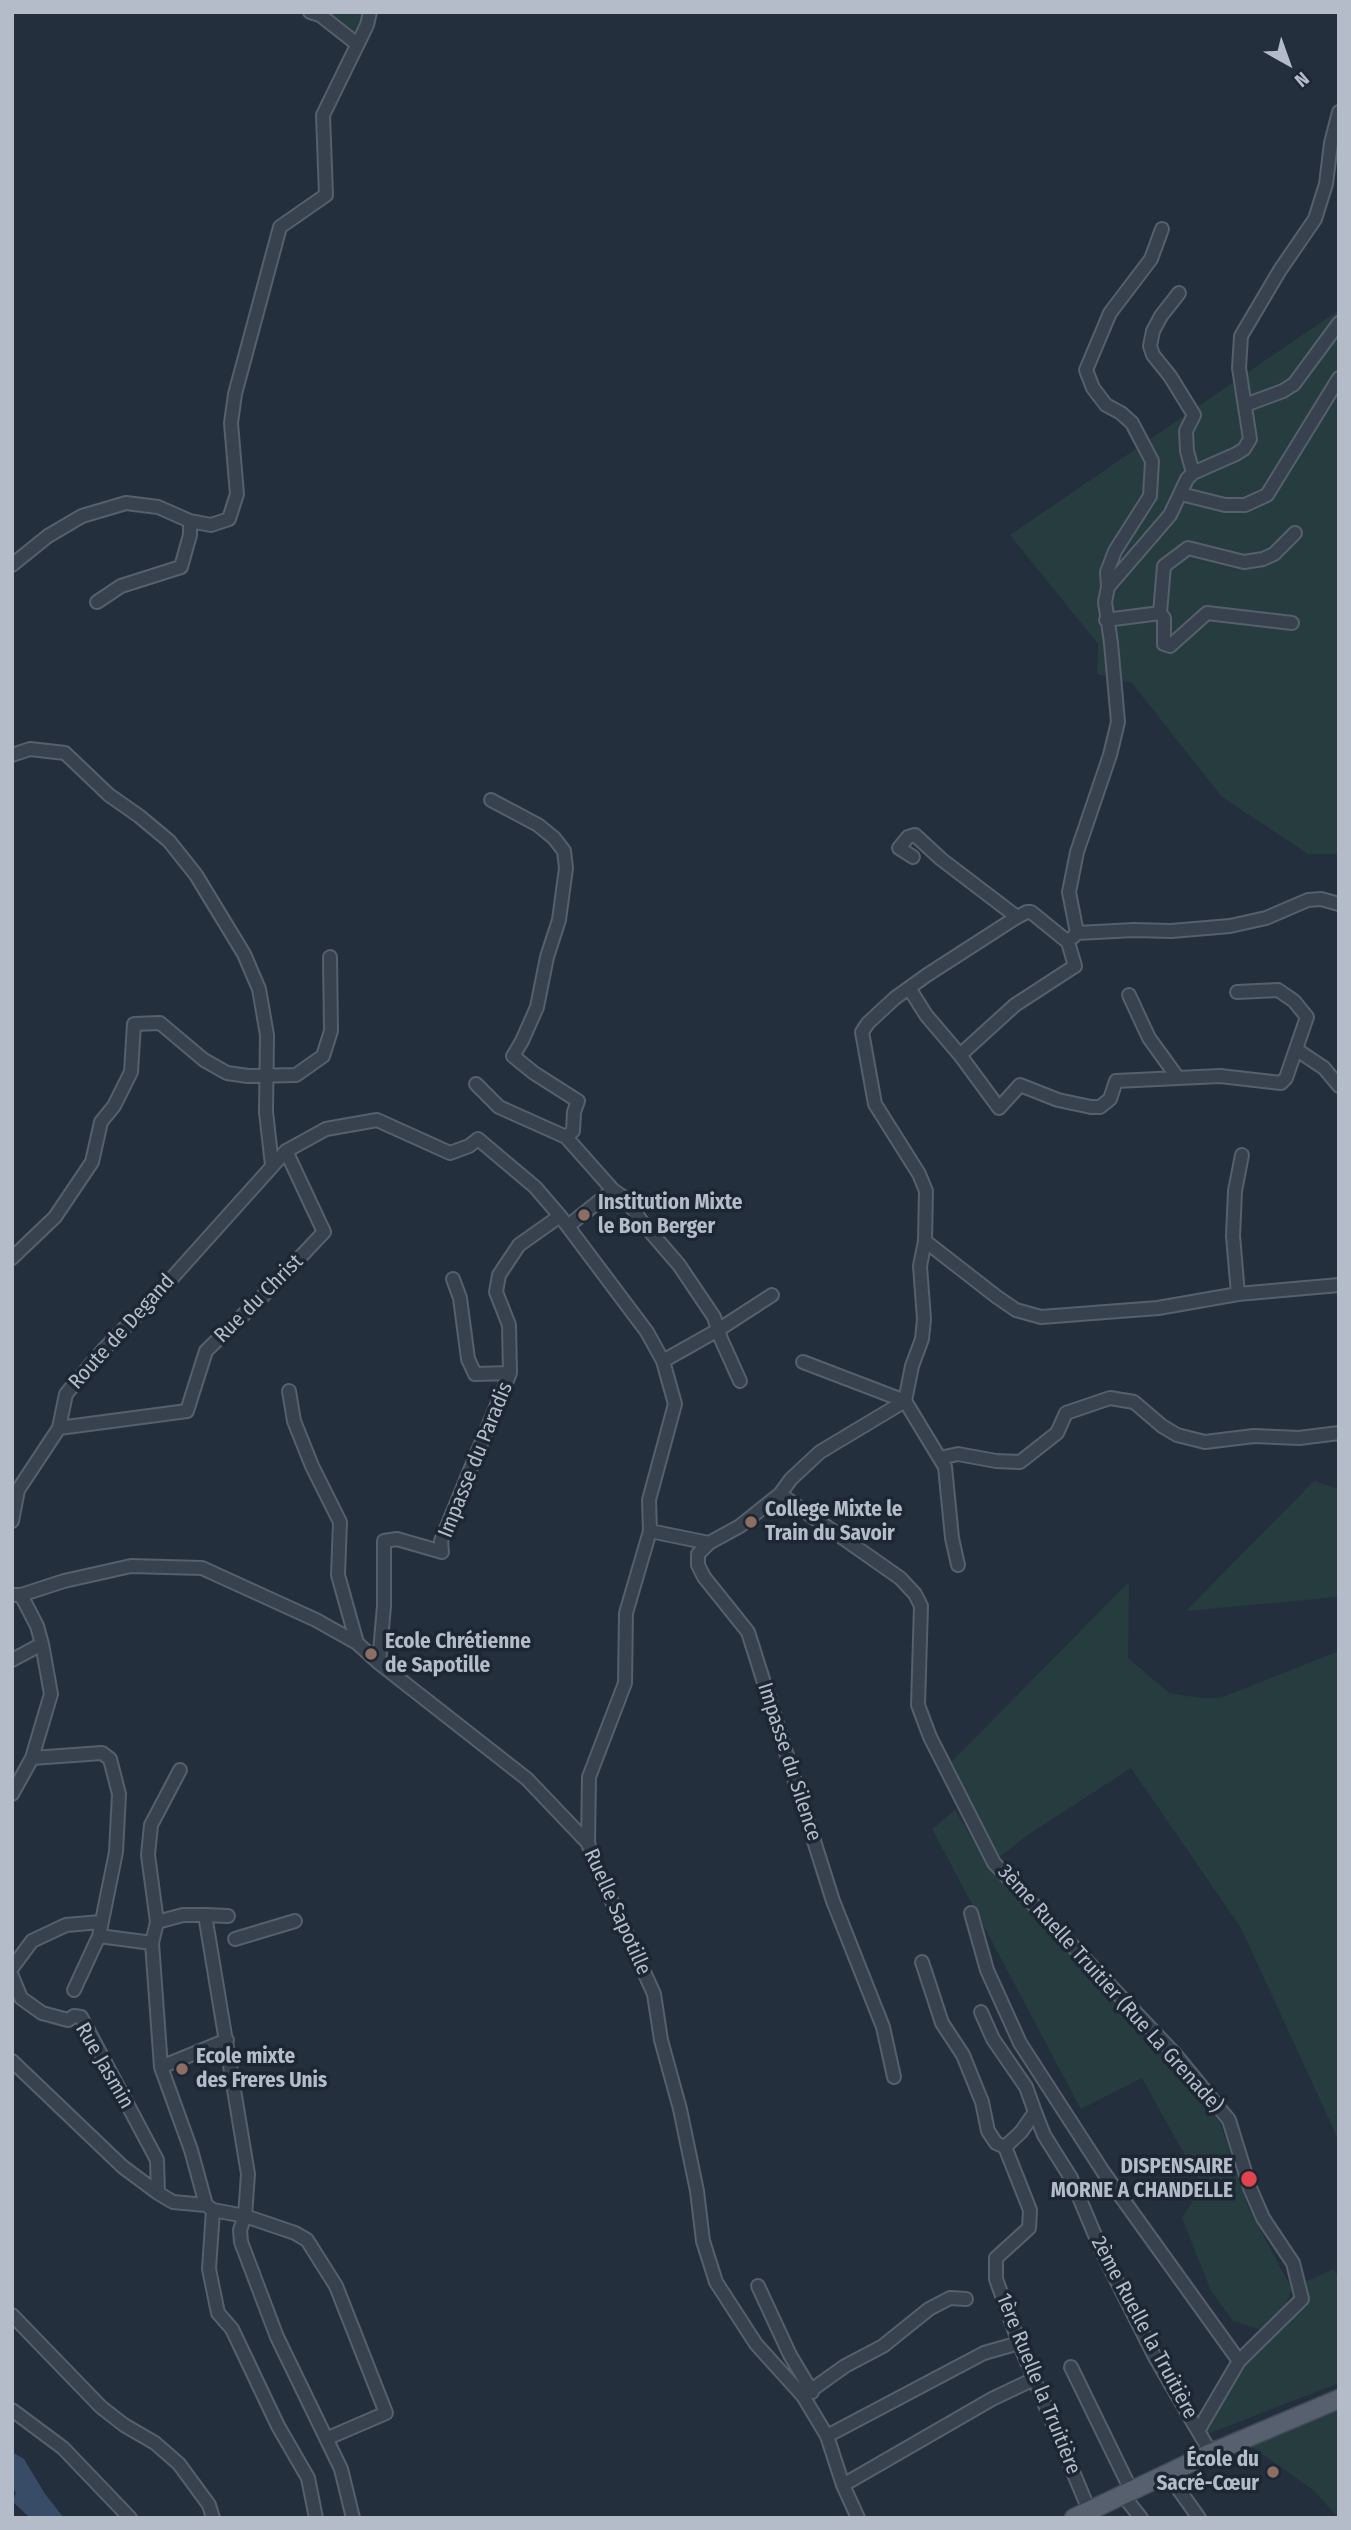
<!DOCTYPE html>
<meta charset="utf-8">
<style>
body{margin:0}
#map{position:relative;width:1351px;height:2530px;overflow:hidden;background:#242f3e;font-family:"Fira Sans Condensed",sans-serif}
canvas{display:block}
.frame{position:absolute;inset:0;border:14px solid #b4bcc9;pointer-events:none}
.north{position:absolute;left:1253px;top:28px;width:70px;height:70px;-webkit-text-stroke:5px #1d2633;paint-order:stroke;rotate:140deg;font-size:19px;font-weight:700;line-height:28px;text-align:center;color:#b4bcc9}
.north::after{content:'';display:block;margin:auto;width:24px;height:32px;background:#b4bcc9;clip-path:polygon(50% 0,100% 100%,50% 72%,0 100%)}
</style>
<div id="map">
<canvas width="1351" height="2530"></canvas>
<div class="frame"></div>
<div class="north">N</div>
</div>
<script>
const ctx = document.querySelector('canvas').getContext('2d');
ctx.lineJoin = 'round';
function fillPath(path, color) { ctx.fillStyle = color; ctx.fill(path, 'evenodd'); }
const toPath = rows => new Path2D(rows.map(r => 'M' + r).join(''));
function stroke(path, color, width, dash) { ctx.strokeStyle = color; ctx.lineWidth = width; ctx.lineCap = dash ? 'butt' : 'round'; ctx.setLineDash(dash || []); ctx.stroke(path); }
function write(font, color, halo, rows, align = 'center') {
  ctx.font = font + ' "Fira Sans Condensed",sans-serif'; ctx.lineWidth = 7; ctx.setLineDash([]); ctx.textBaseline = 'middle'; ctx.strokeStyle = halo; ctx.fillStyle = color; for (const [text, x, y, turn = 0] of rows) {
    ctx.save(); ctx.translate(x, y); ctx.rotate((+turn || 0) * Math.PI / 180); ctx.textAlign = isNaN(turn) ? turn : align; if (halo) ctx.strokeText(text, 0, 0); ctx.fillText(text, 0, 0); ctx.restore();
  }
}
fillPath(toPath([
 [276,12,367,12,365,36,314,15],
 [1339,310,1339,854,1308,854,1222,797,1132,683,1097,674,1098,644,1010,535],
 [1314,1481,1339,1489,1339,1601,1337,1597,1186,1611],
 [1129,1582,1128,1658,1169,1693,1200,1698,1220,1698,1339,1651,1339,2141,1241,1928,1131,1768,1028,1835,998,1858,949,1764],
 [955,1810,993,1873,1166,2053,1220,2123,1248,2207,1292,2289,1282,2314,1262,2330,1233,2321,1211,2291,1182,2218,1202,2186,1142,2078,1081,2109,932,1829],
 [1334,2269,1339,2278,1339,2383,1200,2437,1196,2423,1240,2350,1290,2310,1298,2285],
 [1339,2411,1339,2518,1313,2490,1251,2446]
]), '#263c3f');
fillPath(toPath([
 [12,2452,24,2459,45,2494,64,2518,30,2518,12,2501,16,2493,12,2487]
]), '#394c67');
const minor = toPath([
 [310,12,320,15,357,44],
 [1179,293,1161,316,1153,331,1150,346,1153,355,1170,376,1194,415,1186,431,1187,451,1193,473],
 [1245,405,1283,391,1294,384,1339,323],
 [1181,494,1225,505,1245,505,1267,495,1339,378],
 [12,565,48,536,82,516,126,503,158,507,190,521,211,525,229,519,237,494,231,423,235,394,280,227,326,195,323,115,367,25,370,12],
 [1108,587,1107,572,1115,551,1150,496,1152,461,1132,423,1121,413,1106,405,1093,388,1086,370,1110,313,1151,259,1162,229],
 [97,602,121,586,181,567,190,535,190,521],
 [1160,613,1164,618,1164,644,1170,646,1207,613,1292,623],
 [1106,620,1160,613,1164,566,1188,548,1244,562,1263,559,1274,554,1295,533],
 [12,755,30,749,65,753,109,795,139,816,169,841,196,875,244,954,259,989,267,1035,266,1112,272,1165],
 [491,800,538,825,554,838,564,851,566,868,559,920,547,957,537,1007,522,1041,513,1056,534,1073,578,1101,574,1112,573,1131,566,1137],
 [913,857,899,848,908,837,915,835,941,859,1017,917],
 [1077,933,1069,892,1077,852,1110,755,1118,722,1111,643,1105,602,1108,587,1170,515,1187,479,1193,473,1236,454,1244,449,1250,439,1239,368,1241,336,1280,270,1315,219,1326,184,1331,143,1339,112],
 [1073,937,1077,933,1134,930,1171,931,1230,926,1266,918,1308,900,1321,899,1339,904],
 [909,988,926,1015,960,1055,999,1108,1020,1085,1058,1100,1091,1107,1100,1107,1110,1099,1116,1081,1178,1078],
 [1129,995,1149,1038,1178,1078,1220,1076,1281,1083,1286,1078,1307,1017,1294,1001,1278,990,1237,992],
 [1297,1050,1324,1068,1339,1086],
 [476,1084,499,1107,566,1137,613,1190,626,1199,642,1222,679,1265,714,1317,721,1339,740,1381],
 [568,1226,613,1190],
 [925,1241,997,1297,1016,1310,1041,1317,1158,1308,1238,1294,1339,1285],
 [12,1258,55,1217,92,1162,101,1122,114,1106,131,1072,134,1024,160,1023,204,1060,227,1073,248,1076,296,1075,323,1056,331,1031,330,957],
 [453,1279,460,1298,468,1359,475,1374,510,1373],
 [1238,1294,1233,1236,1235,1191,1242,1155],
 [663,1361,718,1330,772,1295],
 [803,1362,905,1401,945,1467,952,1538,958,1565],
 [289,1391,294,1421,312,1466,340,1522,338,1575,357,1643],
 [59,1428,187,1411,206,1351,273,1286,324,1232,286,1151],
 [940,1458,958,1454,996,1461,1020,1462,1057,1433,1066,1413,1110,1398,1134,1402,1162,1426,1177,1435,1205,1442,1254,1436,1299,1438,1339,1433],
 [780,1494,900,1578,915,1594,921,1606,918,1705,930,1737,994,1863,1175,2054,1229,2120,1250,2188,1263,2218,1293,2263,1302,2299,1239,2361],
 [12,1521,18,1490,59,1428,66,1394,105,1348,155,1297,286,1151,326,1129,377,1120,450,1153,469,1146,478,1139,535,1187,560,1216,647,1332,663,1361,675,1404,649,1500,650,1531,626,1613,625,1683,589,1777,588,1843],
 [650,1531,709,1543],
 [12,1595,21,1595,64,1581,131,1566,202,1568,316,1620,357,1643,379,1663,527,1779,588,1843,594,1862,654,1994,661,2040,680,2109,697,2191,703,2241,716,2282,756,2344,803,2396,827,2436,843,2485,858,2518],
 [12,1660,42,1644],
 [379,1663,384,1606,384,1541,397,1539,442,1552,441,1541,510,1373,509,1325,496,1292,499,1275,519,1245,560,1216],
 [32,1758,102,1753,110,1759,119,1794,116,1852,99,1936,74,1990],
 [180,1770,151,1825,148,1855,157,1922,152,1943,161,2067,191,2150,206,2205],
 [12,1794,32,1758,51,1694,42,1644,37,1626,21,1595],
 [971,1913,987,1970,1020,2043,1104,2173,1239,2361,1198,2431,1211,2453],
 [157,1922,183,1915,205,1915],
 [99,1936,152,1943],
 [235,1939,295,1921],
 [922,1962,942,2023,963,2055,982,2102,988,2131,996,2143,1005,2147,1030,2210,1029,2228,996,2258,996,2279,1019,2343,1089,2510],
 [12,1968,32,1941,66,1925,101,1922],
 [12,1976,21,1998,42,2013,68,2020,74,2016,81,2017,157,2160,158,2193],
 [981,2012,993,2039,1026,2087,1035,2112,1021,2132,1005,2147],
 [12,2061,123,2167,158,2193,173,2202,206,2205,213,2210,245,2216,248,2174,205,1915,228,1916],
 [161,2067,227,2040],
 [894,2077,883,2027,833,1901,748,1632,704,1577,698,1565,698,1554,709,1543,740,1526,780,1494,791,1479,820,1452,905,1401,912,1366,922,1339,924,1319,920,1266,925,1241,926,1191,919,1174,875,1104,862,1032,868,1023,895,998,927,975,1017,917,1027,912,1031,912,1068,942,1075,966,1015,1005,960,1055],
 [1035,2112,1044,2135,1071,2178,1102,2252,1155,2357,1198,2431],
 [213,2210,209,2269,218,2313,232,2329,278,2426,308,2478,316,2518],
 [758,2286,790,2355,812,2392],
 [12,2315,101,2407,124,2425,155,2443,179,2464,209,2505,213,2518],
 [1071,2367,1131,2490],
 [803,2396,845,2366,883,2346,929,2309,950,2298,966,2299],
 [12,2410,63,2448,130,2518],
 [827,2436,984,2353,1019,2343],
 [328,2438,386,2413,336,2286,307,2240,295,2233,245,2216,240,2230,241,2242,277,2337,341,2469,353,2518],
 [1167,2473,1199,2518],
 [843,2485,992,2399,1034,2379],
 [1122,2494,1141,2518]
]);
const primary = toPath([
 [1074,2518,1211,2453,1339,2399]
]);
stroke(minor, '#565f6c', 16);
stroke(primary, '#414a57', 21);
stroke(minor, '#38414e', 12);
stroke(primary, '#56606e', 18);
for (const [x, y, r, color] of [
 [584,1215,7,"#8d6e63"],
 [751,1522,7,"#8d6e63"],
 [371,1654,7,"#8d6e63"],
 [182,2069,7,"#8d6e63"],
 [1249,2179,9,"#e0444e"],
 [1273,2472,7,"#8d6e63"]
]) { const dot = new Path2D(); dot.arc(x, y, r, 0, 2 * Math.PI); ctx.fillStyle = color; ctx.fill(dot); stroke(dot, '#1d2633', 2.5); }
write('bold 21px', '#b4bcc9', '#1d2633', [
 ["Institution Mixte",598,1203],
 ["le Bon Berger",598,1227],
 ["College Mixte le",765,1510],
 ["Train du Savoir",765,1534],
 ["Ecole Chrétienne",385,1642],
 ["de Sapotille",385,1666],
 ["Ecole mixte",196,2057],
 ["des Freres Unis",196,2081],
 ["DISPENSAIRE",1233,2167,"right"],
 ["MORNE A CHANDELLE",1233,2191,"right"],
 ["École du",1259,2460,"right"],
 ["Sacré-Cœur",1259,2484,"right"]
], 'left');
write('21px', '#b4bcc9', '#1d2633', [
 ["Rue du Christ",259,1299,-45],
 ["Route de Degand",122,1332,-48],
 ["Impasse du Paradis",476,1460,-68],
 ["Impasse du Silence",789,1762,72],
 ["Ruelle Sapotille",617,1912,66],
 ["3ème Ruelle Truitier (Rue La Grenade)",1110,1989,48],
 ["Rue Jasmin",104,2066,60],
 ["2ème Ruelle la Truitière",1144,2328,62],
 ["1ère Ruelle la Truitière",1038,2384,68]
]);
</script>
